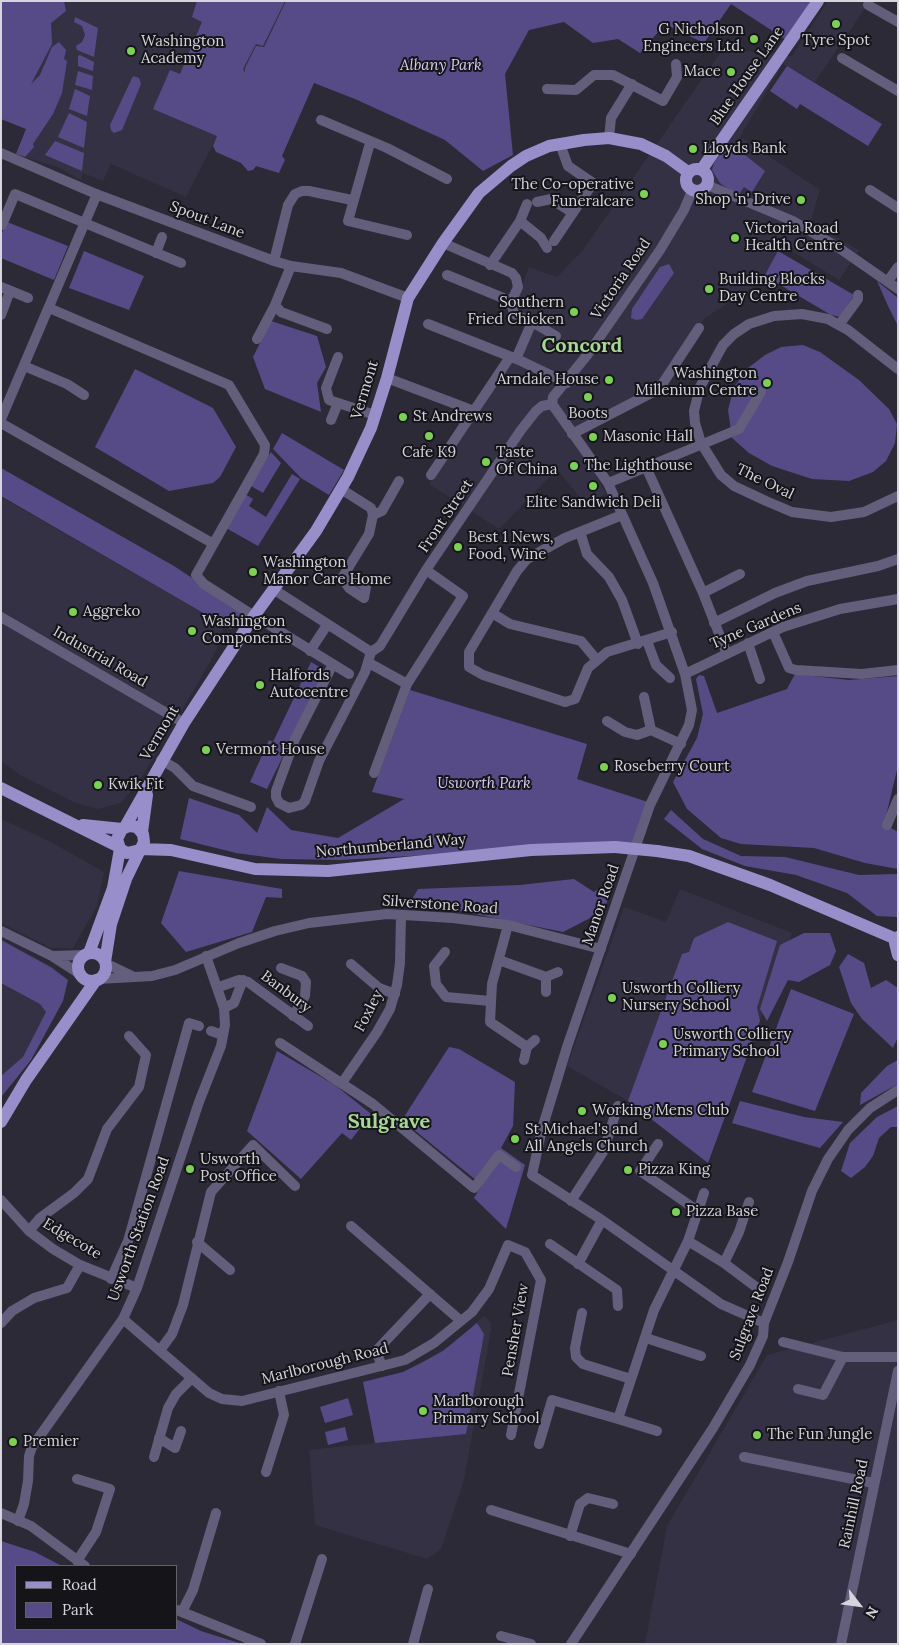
<!DOCTYPE html>
<style>
body{margin:0}
#map{position:relative;width:899px;height:1645px;overflow:hidden;background:#2c2a37;font-family:Lora,serif}
canvas{display:block}
.frame{position:absolute;inset:0;border:2px solid #d6d5dd;pointer-events:none}
.legend{position:absolute;left:15px;top:1565px;width:162px;height:65px;box-sizing:border-box;background:#151419;border:1px solid #626167;margin:0;padding:6px 9px;list-style:none;font-size:15px;color:#d6d5dd}
.legend li{display:flex;align-items:center;gap:10px;height:25px}
.legend b{width:25px;border:1px solid #626167}
.north{position:absolute;left:834px;top:1580px;width:50px;height:50px;-webkit-text-stroke:4px #151419;paint-order:stroke;rotate:120deg;font-size:14px;font-weight:700;line-height:20px;text-align:center;color:#d6d5dd}
.north::after{content:'';display:block;margin:auto;width:18px;height:22px;background:#d6d5dd;clip-path:polygon(50% 0,100% 100%,50% 72%,0 100%)}
</style>
<div id="map">
<canvas width="899" height="1645"></canvas>
<div class="frame"></div>
<ul class="legend">
<li><b style="height:6px;background:#988ec9"></b>Road</li>
<li><b style="height:14px;background:#574b87"></b>Park</li>
</ul>
<div class="north">N</div>
</div>
<script>
const ctx = document.querySelector('canvas').getContext('2d');
ctx.lineJoin = 'round';
function fillPath(path, color) { ctx.fillStyle = color; ctx.fill(path, 'evenodd'); }
const toPath = rows => new Path2D(rows.map(r => 'M' + r).join(''));
function stroke(path, color, width, dash) { ctx.strokeStyle = color; ctx.lineWidth = width; ctx.lineCap = dash ? 'butt' : 'round'; ctx.setLineDash(dash || []); ctx.stroke(path); }
function write(font, color, halo, rows, align = 'center') {
  ctx.font = font + ' Lora,serif'; ctx.lineWidth = 4; ctx.setLineDash([]); ctx.textBaseline = 'middle'; ctx.strokeStyle = halo; ctx.fillStyle = color; for (const [text, x, y, turn = 0] of rows) {
    ctx.save(); ctx.translate(x, y); ctx.rotate((+turn || 0) * Math.PI / 180); ctx.textAlign = isNaN(turn) ? turn : align; if (halo) ctx.strokeText(text, 0, 0); ctx.fillText(text, 0, 0); ctx.restore();
  }
}
fillPath(toPath([
 [1,1,287,1,186,197,111,164,103,181,83,173,81,180,60,168,16,154,26,129,1,119],
 [828,1,870,1,815,82,783,64,740,137,820,190,810,223,859,250,839,280,782,245,761,282,705,318,658,384,573,430,606,494,584,503,557,469,499,529,429,484,516,354,534,319,514,307,529,267,557,277,583,250,723,49,792,56],
 [1,497,215,620,223,628,216,651,196,686,140,780,121,803,98,809,76,803,20,775,1,761],
 [1,819,49,841,104,872,97,906,73,948,51,948,1,923],
 [680,889,792,933,708,1163,628,1101,567,1066,624,907,666,922],
 [1,939,53,967,64,982,37,1036,1,1097],
 [484,1316,491,1323,491,1330,464,1480,441,1549,427,1559,315,1525,309,1450,375,1443,363,1382,403,1372,421,1363,455,1342],
 [898,1320,898,1644,645,1644,667,1526,767,1355]
]), '#343144');
fillPath(toPath([
 [1,1,64,1,66,11,51,23,52,44,31,84,40,75,52,47,59,42,66,50,64,59,67,61,62,93,53,114,33,144,34,147,25,157,16,154,26,129,1,119],
 [197,1,285,1,263,46,256,44,243,69,245,73,245,68,256,46,264,47,286,1,812,1,788,41,731,4,704,43,665,24,640,53,618,39,593,43,564,22,529,30,505,74,513,155,483,171,445,140,355,99,314,83,282,156,285,160,279,173,256,166,253,170,248,171,241,163,216,152,213,146,217,136,153,109,170,70,180,74,202,22,192,17],
 [75,17,98,28,94,57,77,50,76,46,82,42,85,35,82,26,74,22],
 [80,55,94,62,93,71,78,66,78,56],
 [787,66,882,124,868,146,800,104,797,109,770,91],
 [78,71,93,76,92,90,75,85],
 [133,76,139,78,141,84,122,130,114,133,111,130,110,125],
 [75,89,90,96,87,116,69,109],
 [69,113,87,122,84,148,58,137],
 [55,141,84,153,82,171,45,155],
 [729,142,765,171,752,192,744,187,739,194,728,189,720,183,712,170,714,163],
 [7,222,68,246,54,280,1,258,1,235],
 [84,251,144,276,129,310,69,288],
 [778,251,854,295,840,317,831,315,770,279,761,282],
 [669,264,674,273,642,319,636,320,631,318,632,309,660,267],
 [877,281,898,298,898,326,888,306],
 [271,321,317,336,326,367,317,383,321,412,265,389,253,357],
 [803,345,820,352,859,380,889,409,897,424,895,443,886,461,873,472,849,481,812,479,772,466,749,453,732,438,728,410,734,387,748,368,765,355,781,347],
 [135,369,213,408,236,447,220,477,213,483,169,491,95,447],
 [282,433,344,470,329,495,301,478,273,449],
 [271,452,281,463,263,493,251,486],
 [1,468,174,566,243,612,231,629,1,496],
 [292,474,300,479,258,546,226,528,245,494,253,499,249,506,266,517],
 [311,662,325,670,267,789,250,782,269,740,273,742],
 [795,674,849,680,898,676,898,766,884,824,898,832,898,869,865,863,814,848,741,844,721,838,687,809,673,782,697,738,703,714,696,679,699,675,704,676,717,713,787,689],
 [410,690,587,744,577,779,648,802,639,843,340,860,281,859,236,853,180,839,189,798,239,815,257,833,267,807,291,830,338,838,404,799,372,792],
 [671,810,703,839,741,856,785,857,859,875,898,874,898,917,877,916,847,893,796,875,745,866,702,849,664,819],
 [179,871,282,889,282,898,266,897,252,932,186,952,161,923],
 [574,879,594,892,614,880,604,911,563,932,411,901,418,889,520,885],
 [728,922,777,941,757,1008,760,1021,708,1163,628,1101,682,954,689,952,694,938],
 [804,933,830,933,836,951,830,965,799,982,788,980,767,1021,760,1009,780,945],
 [1,940,52,968,68,980,63,1001,31,1060,2,1096,1,1076,23,1057,46,1012,40,1004,1,983],
 [848,954,864,963,871,988,886,980,898,988,898,1037,893,1048,862,1019,851,1003,839,967],
 [791,989,854,1014,815,1111,752,1092],
 [449,1047,459,1049,515,1082,513,1126,501,1148,525,1165,506,1229,474,1198,482,1185,402,1120],
 [277,1051,335,1085,371,1114,351,1140,342,1133,301,1179,247,1131],
 [898,1060,898,1084,860,1105,861,1093,887,1066],
 [740,1101,804,1117,843,1122,820,1148,732,1123],
 [898,1106,898,1127,891,1127,879,1138,873,1156,865,1167,851,1178,841,1171,850,1143,877,1117],
 [477,1323,484,1334,466,1434,375,1443,363,1382,403,1372,421,1363,443,1351],
 [348,1398,353,1415,325,1423,320,1407],
 [345,1427,348,1440,328,1445,325,1432],
 [1,1541,35,1552,62,1566,16,1566,16,1629,176,1629,176,1619,201,1631,242,1644,1,1644]
]), '#574b87');
stroke(toPath([
 [868,5,898,22],
 [842,58,898,91],
 [547,89,576,90,594,75,613,75,663,101,677,77,676,64],
 [321,120,387,148,447,179],
 [609,138,611,118,632,84],
 [370,143,348,221,407,235],
 [1,153,96,194,274,261,291,266,341,273,408,298],
 [707,185,793,221,839,248,898,289],
 [870,190,898,208],
 [537,202,551,199,573,213],
 [520,221,527,204],
 [2,225,15,194,181,263],
 [554,241,593,183,568,166,560,144],
 [443,243,512,273,516,278,518,287,513,298,508,300,447,275],
 [156,253,162,237],
 [274,261,288,205,295,194,302,191,309,191,352,200],
 [490,265,520,221,541,238,547,248],
 [291,266,275,305,281,312,327,329],
 [888,281,898,267],
 [1,287,28,298],
 [510,299,514,314,532,322,516,359],
 [49,308,229,385,265,445,264,454,196,575,204,584,254,616],
 [1,315,10,291],
 [532,322,556,336],
 [428,324,519,360,567,383],
 [839,325,858,299,858,295],
 [257,339,275,305],
 [338,357,326,388,329,400,375,415],
 [24,366,67,384,84,395],
 [898,369,848,330,828,319,802,314,774,316,749,324,734,334,723,345,700,387,694,411,695,423,701,443,721,475,734,486,766,501,792,512,831,517,864,512,898,496],
 [387,378,474,411],
 [552,404,608,483,653,583,685,674,692,710,689,725,650,805,567,1047,542,1129,532,1175,602,1220,721,1304,764,1323],
 [552,404,553,397,588,354,660,250,684,210,692,191],
 [1,419,97,194],
 [331,420,338,403],
 [1,423,212,543],
 [572,434,659,389,699,328],
 [646,467,703,593,727,654],
 [431,475,510,357],
 [608,483,739,429,761,392],
 [341,489,371,508,373,515,369,534,342,578,349,588,364,598,366,587,346,572],
 [373,515,382,511,399,481],
 [622,515,565,538,527,559,517,571,469,652,469,667,483,675,565,702,575,699,588,668,607,652,672,632],
 [580,532,587,554,609,577,622,600,638,644],
 [273,589,371,652],
 [703,593,740,574],
 [492,613,510,624,581,641,596,659],
 [1,617,184,723],
 [714,623,775,593,807,581,878,566,898,559],
 [268,624,349,674],
 [773,632,789,668,796,670,862,674,898,670],
 [647,641,656,665,670,678],
 [748,643,760,679],
 [310,651,327,625],
 [371,652,380,646,426,570,521,430,536,411,542,406,552,404],
 [369,663,407,684],
 [333,664,295,739,276,791,276,797,279,803,289,808,301,805,305,801,319,761,365,672,371,652],
 [685,674,783,627,840,609,898,599],
 [644,697,651,730],
 [607,721,625,732,637,735,651,730,681,744],
 [161,760,175,768,193,786,251,807],
 [374,773,407,684,463,596,426,570],
 [887,825,898,799],
 [508,925,492,984,490,1022,527,1047],
 [1,931,52,956,80,974],
 [445,952,434,966,436,984,446,997,490,1001],
 [52,956,85,955],
 [499,960,546,977],
 [105,963,132,976],
 [351,964,379,988,395,994],
 [281,968,302,976,306,982,305,996,293,1016],
 [98,979,152,976,175,970,239,943,275,931,309,923,387,914,453,918,508,925,601,949],
 [219,987,239,980,248,982,308,1026],
 [546,992,546,977,558,972],
 [224,1008,234,1003,243,980],
 [211,1031,223,1035],
 [280,1043,373,1104,474,1188,499,1155,516,1167],
 [524,1060,527,1047,535,1040],
 [342,1083,377,1032,390,1009,397,985,400,963,401,915],
 [658,1144,640,1171,698,1211],
 [1,1200,29,1231,53,1249,80,1265,137,1288],
 [571,1201,603,1152,618,1106],
 [351,1226,461,1321],
 [29,1231,40,1218,74,1193,88,1179,107,1129,139,1087,146,1055,129,1036],
 [688,1241,724,1263,760,1290],
 [197,1242,230,1270],
 [550,1244,617,1290,618,1306],
 [724,1263,739,1232,749,1202],
 [578,1264,602,1220],
 [111,1279,128,1241,189,1023,199,1026],
 [582,1313,575,1348,576,1357,583,1364,631,1379],
 [123,1319,209,1393,222,1399,242,1401,405,1360,434,1343,472,1312,489,1289,508,1245,525,1252,541,1280,511,1435],
 [1,1323,12,1311,34,1298,67,1288,80,1265],
 [646,1338,701,1356],
 [783,1342,843,1357,898,1357],
 [161,1349,172,1334,183,1305,211,1192,253,1145,295,1186],
 [382,1366,376,1351,430,1294],
 [798,1389,823,1395,843,1357],
 [618,1419,657,1431],
 [159,1438,175,1448,181,1431],
 [539,1444,552,1400,618,1419,654,1310,688,1241,704,1193],
 [154,1457,168,1408,176,1394,192,1378],
 [744,1457,873,1483],
 [266,1472,284,1415,279,1391],
 [491,1510,631,1554],
 [1,1513,31,1526,85,1566],
 [18,1521,24,1504,28,1481,29,1456,32,1447,123,1319,137,1288,199,1102,221,1046,225,1025,224,1008,206,956],
 [570,1536,580,1504,588,1498,613,1504],
 [77,1561,96,1532,110,1489,77,1479],
 [177,1610,261,1644],
 [182,1612,193,1590,216,1513],
 [501,1636,531,1644],
 [295,1644,322,1559],
 [413,1644,428,1589],
 [571,1644,713,1428,750,1365,763,1336,764,1323,788,1262,812,1191,828,1159,848,1130,870,1108,898,1090],
 [841,1644,898,1371]
]), '#625e7b', 10);
stroke(toPath([
 '686 180a11 11 0 1 1 22 0a11 11 0 1 1-22 0Z',
 [702,169,818,1],
 [1,788,119,847],
 [83,825,122,829],
 [125,827,184,723,254,616,316,531,348,477,371,428,387,378,408,298,443,243,479,193,511,166,526,156,549,146,584,140,609,138,641,144,666,156,688,172],
 [142,832,147,795],
 [140,849,171,850,255,869,328,871,531,850,615,847],
 [657,851,689,856,770,885,896,939],
 [898,937,895,943,898,955],
 [89,953,113,888,120,849],
 '78 967a14 14 0 1 1 28 0a14 14 0 1 1-28 0Z',
 [105,962,111,924,126,879,144,842,143,834,137,827,129,826,122,829,117,839,120,849,127,853,140,850],
 [1,1122,26,1080,96,980]
]), '#988ec9', 12);
stroke(toPath([
 [615,847,657,851]
]), '#988ec9', 12);
for (const [x, y, r, color] of [
 [836,24,5,"#7cd155"],
 [754,39,5,"#7cd155"],
 [131,51,5,"#7cd155"],
 [731,72,5,"#7cd155"],
 [693,149,5,"#7cd155"],
 [644,194,5,"#7cd155"],
 [801,200,5,"#7cd155"],
 [735,238,5,"#7cd155"],
 [709,289,5,"#7cd155"],
 [574,312,5,"#7cd155"],
 [609,380,5,"#7cd155"],
 [767,383,5,"#7cd155"],
 [588,397,5,"#7cd155"],
 [403,417,5,"#7cd155"],
 [429,436,5,"#7cd155"],
 [593,437,5,"#7cd155"],
 [486,462,5,"#7cd155"],
 [574,466,5,"#7cd155"],
 [593,486,5,"#7cd155"],
 [458,547,5,"#7cd155"],
 [253,572,5,"#7cd155"],
 [73,612,5,"#7cd155"],
 [192,631,5,"#7cd155"],
 [260,685,5,"#7cd155"],
 [206,750,5,"#7cd155"],
 [604,767,5,"#7cd155"],
 [98,785,5,"#7cd155"],
 [612,998,5,"#7cd155"],
 [663,1044,5,"#7cd155"],
 [582,1111,5,"#7cd155"],
 [515,1139,5,"#7cd155"],
 [190,1169,5,"#7cd155"],
 [628,1170,5,"#7cd155"],
 [676,1212,5,"#7cd155"],
 [423,1411,5,"#7cd155"],
 [757,1435,5,"#7cd155"],
 [13,1442,5,"#7cd155"]
]) { const dot = new Path2D(); dot.arc(x, y, r, 0, 2 * Math.PI); ctx.fillStyle = color; ctx.fill(dot); stroke(dot, '#151419', 2); }
write('15px', '#d6d5dd', '#151419', [
 ["G Nicholson",744,30,"right"],
 ["Engineers Ltd.",744,47,"right"],
 ["Tyre Spot",836,41,"center"],
 ["Washington",141,42],
 ["Academy",141,59],
 ["Mace",721,72,"right"],
 ["Lloyds Bank",703,149],
 ["The Co-operative",634,185,"right"],
 ["Funeralcare",634,202,"right"],
 ["Shop 'n' Drive",791,200,"right"],
 ["Victoria Road",745,229],
 ["Health Centre",745,246],
 ["Building Blocks",719,280],
 ["Day Centre",719,297],
 ["Southern",564,303,"right"],
 ["Fried Chicken",564,320,"right"],
 ["Washington",757,374,"right"],
 ["Millenium Centre",757,391,"right"],
 ["Arndale House",599,380,"right"],
 ["Boots",588,414,"center"],
 ["St Andrews",413,417],
 ["Masonic Hall",603,437],
 ["Cafe K9",429,453,"center"],
 ["Taste",496,453],
 ["Of China",496,470],
 ["The Lighthouse",584,466],
 ["Elite Sandwich Deli",593,503,"center"],
 ["Best 1 News,",468,538],
 ["Food, Wine",468,555],
 ["Washington",263,563],
 ["Manor Care Home",263,580],
 ["Aggreko",83,612],
 ["Washington",202,622],
 ["Components",202,639],
 ["Halfords",270,676],
 ["Autocentre",270,693],
 ["Vermont House",216,750],
 ["Roseberry Court",614,767],
 ["Kwik Fit",108,785],
 ["Usworth Colliery",622,989],
 ["Nursery School",622,1006],
 ["Usworth Colliery",673,1035],
 ["Primary School",673,1052],
 ["Working Mens Club",592,1111],
 ["St Michael's and",525,1130],
 ["All Angels Church",525,1147],
 ["Usworth",200,1160],
 ["Post Office",200,1177],
 ["Pizza King",638,1170],
 ["Pizza Base",686,1212],
 ["Marlborough",433,1402],
 ["Primary School",433,1419],
 ["The Fun Jungle",767,1435],
 ["Premier",23,1442]
], 'left');
write('italic 15px', '#d6d0f6', '#151419', [
 ["Albany Park",441,66],
 ["Usworth Park",484,784]
]);
write('15px', '#d6d5dd', '#151419', [
 ["Blue House Lane",747,76,-55],
 ["Spout Lane",207,220,21],
 ["Victoria Road",621,279,-56],
 ["Vermont",365,390,-73],
 ["The Oval",765,482,26],
 ["Front Street",446,516,-56],
 ["Tyne Gardens",756,626,-23],
 ["Industrial Road",100,657,30],
 ["Vermont",160,733,-59],
 ["Northumberland Way",391,846,-5],
 ["Silverstone Road",440,905,4],
 ["Manor Road",601,905,-71],
 ["Banbury",286,992,37],
 ["Foxley",369,1011,-63],
 ["Usworth Station Road",139,1229,-70],
 ["Edgecote",72,1239,31],
 ["Sulgrave Road",752,1314,-69],
 ["Pensher View",516,1330,-80],
 ["Marlborough Road",325,1364,-14],
 ["Rainhill Road",854,1504,-78]
]);
write('bold 20px', '#a7d695', '#151419', [
 ["Concord",582,346],
 ["Sulgrave",389,1122]
]);
</script>
